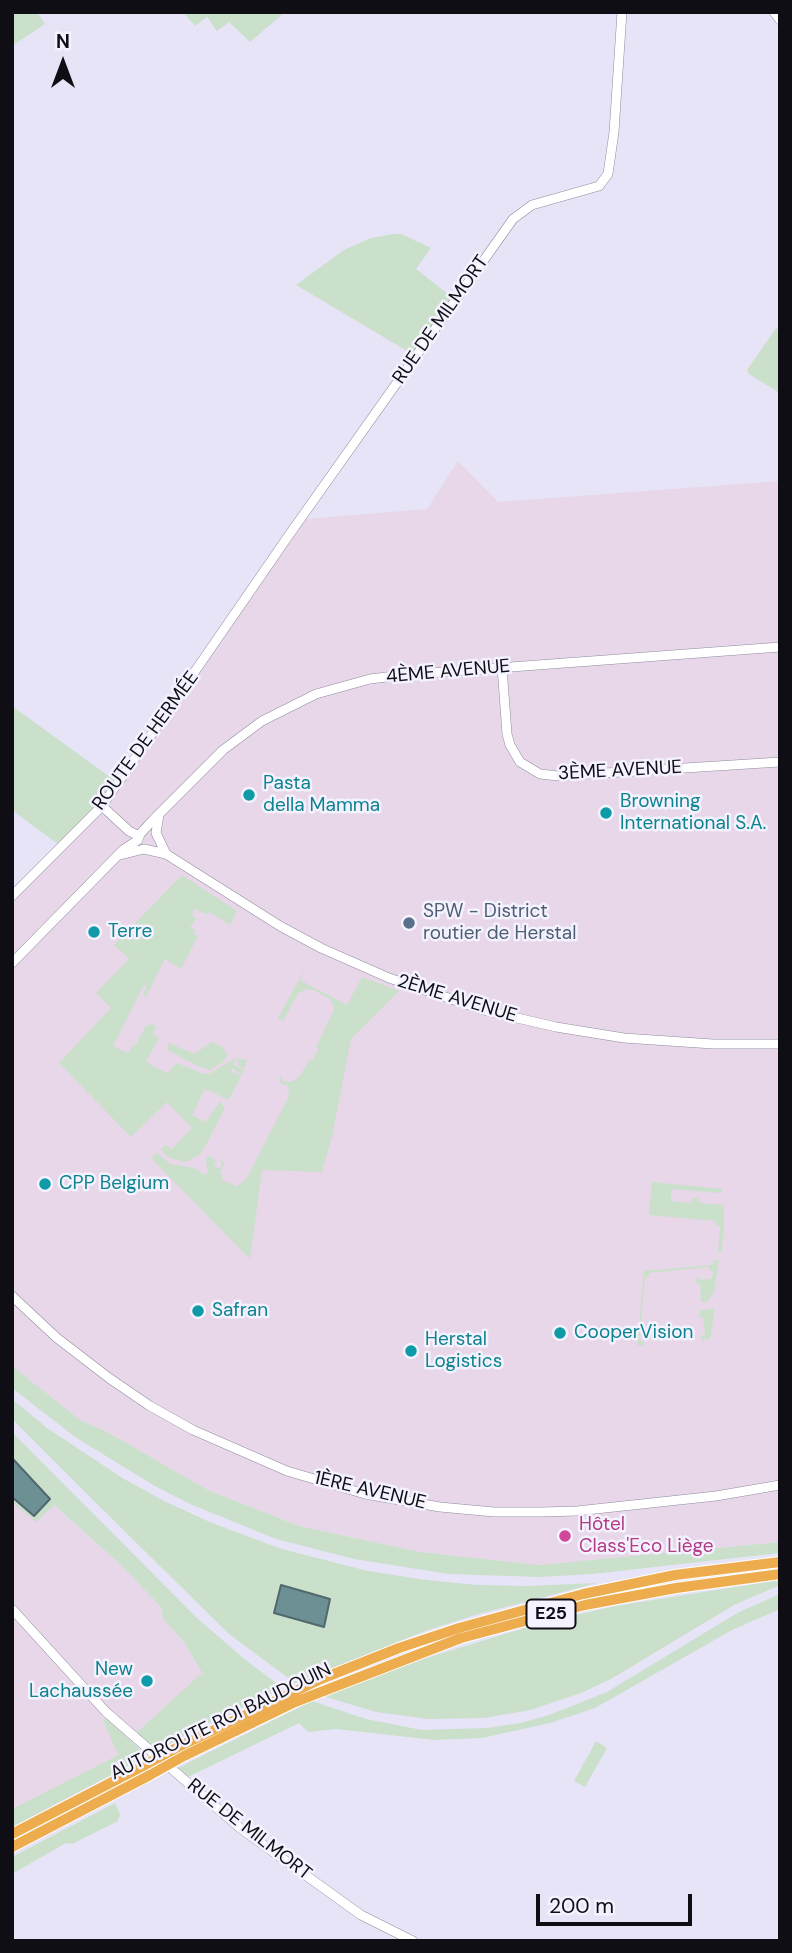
<!DOCTYPE html>
<meta charset="utf-8">
<style>
body{margin:0}
#map{position:relative;width:792px;height:1953px;overflow:hidden;background:#e7e4f7;font-family:"DM Sans",sans-serif}
canvas{display:block}
.frame{position:absolute;inset:0;border:14px solid #0f0e14;pointer-events:none}
.north{position:absolute;left:28px;top:28px;width:70px;height:70px;-webkit-text-stroke:5px #f4f2fe;paint-order:stroke;rotate:0deg;font-size:19px;font-weight:700;line-height:28px;text-align:center;color:#0f0e14}
.north::after{content:'';display:block;margin:auto;width:24px;height:32px;background:#0f0e14;clip-path:polygon(50% 0,100% 100%,50% 72%,0 100%)}
.scale{position:absolute;left:536px;top:1894px;width:156px;height:32px;box-sizing:border-box;border:4px solid #0f0e14;border-top:0;padding-left:9px;font-size:21px;line-height:24px;white-space:nowrap;color:#0f0e14;-webkit-text-stroke:5px #f4f2fe;paint-order:stroke}
</style>
<div id="map">
<canvas width="792" height="1953"></canvas>
<div class="frame"></div>
<div class="north">N</div>
<div class="scale">200 m</div>
</div>
<script>
const ctx = document.querySelector('canvas').getContext('2d');
ctx.lineJoin = 'round';
function fillPath(path, color) { ctx.fillStyle = color; ctx.fill(path, 'evenodd'); }
const toPath = rows => new Path2D(rows.map(r => 'M' + r).join(''));
function stroke(path, color, width, dash) { ctx.strokeStyle = color; ctx.lineWidth = width; ctx.lineCap = dash ? 'butt' : 'round'; ctx.setLineDash(dash || []); ctx.stroke(path); }
function write(font, color, halo, rows, align = 'center') {
  ctx.font = font + ' "DM Sans",sans-serif'; ctx.lineWidth = 5; ctx.setLineDash([]); ctx.textBaseline = 'middle'; ctx.strokeStyle = halo; ctx.fillStyle = color; for (const [text, x, y, turn = 0] of rows) {
    ctx.save(); ctx.translate(x, y); ctx.rotate((+turn || 0) * Math.PI / 180); ctx.textAlign = isNaN(turn) ? turn : align; if (halo) ctx.strokeText(text, 0, 0); ctx.fillText(text, 0, 0); ctx.restore();
  }
}
fillPath(toPath([
 [458,461,498,502,780,481,780,1542,539,1565,420,1552,299,1526,208,1490,109,1433,79,1420,12,1366,12,899,96,814,306,519,427,509],
 [13,1501,53,1505,121,1565,161,1607,163,1619,184,1642,202,1674,134,1735,111,1715,103,1720,118,1755,12,1809]
]), '#e7d7e9');
fillPath(toPath([
 [12,12,37,12,45,24,12,46],
 [183,12,285,12,250,42,229,22,217,31,207,17,195,26],
 [393,234,401,234,431,248,416,269,453,298,412,354,296,285,344,250,371,238],
 [776,328,780,331,778,392,749,374,747,370],
 [12,706,114,780,93,808,58,844,12,810],
 [182,875,237,911,230,925,211,913,204,914,197,909,194,910,192,916,197,918,190,927,195,930,194,934,198,936,181,969,165,959,146,997,143,995,147,986,144,985,113,1046,128,1053,133,1045,135,1046,146,1026,152,1024,156,1026,153,1034,159,1037,146,1062,167,1073,177,1063,204,1074,211,1073,235,1058,247,1060,244,1069,238,1065,239,1061,236,1059,233,1064,244,1070,241,1075,233,1068,230,1073,234,1072,241,1076,229,1100,205,1089,192,1115,206,1122,220,1101,225,1108,201,1154,186,1162,169,1158,161,1149,166,1145,172,1149,192,1128,167,1102,131,1137,59,1063,111,1008,96,993,129,959,114,945],
 [313,954,300,980,347,1005,362,977,399,991,351,1039,332,1137,322,1172,262,1170,250,1259,151,1158,157,1153,170,1164,194,1168,204,1175,208,1172,206,1162,207,1155,217,1161,214,1164,216,1168,221,1167,221,1160,225,1163,219,1174,223,1176,221,1180,237,1186,246,1180,289,1096,288,1084,284,1085,279,1082,281,1076,283,1077,282,1081,292,1082,300,1076,309,1060,312,1061,319,1048,316,1047,333,1012,333,1004,330,999,314,990,307,989,298,993,283,1021,278,1018],
 [212,1042,223,1047,227,1056,223,1062,210,1070,200,1067,167,1050,169,1043,194,1054],
 [652,1182,722,1189,722,1193,672,1189,671,1195,671,1201,691,1203,692,1198,699,1199,700,1203,724,1205,724,1229,721,1252,718,1253,720,1226,716,1225,716,1221,649,1215],
 [713,1260,719,1260,714,1292,707,1302,701,1302,700,1284,696,1284,695,1280,699,1276,699,1280,711,1279,714,1271,710,1271,709,1267,649,1273,649,1277,645,1277,639,1341,643,1341,644,1345,637,1346,644,1271,713,1265],
 [715,1309,710,1339,701,1340,701,1336,705,1335,703,1318,700,1318,700,1310],
 [12,1366,80,1420,109,1433,208,1490,299,1526,420,1552,539,1565,780,1542,780,1553,592,1574,541,1577,449,1574,354,1559,276,1539,190,1504,155,1486,75,1437,12,1388],
 [12,1399,47,1428,124,1479,164,1501,212,1523,282,1549,368,1571,426,1580,477,1585,527,1586,597,1583,475,1615,425,1631,295,1683,229,1634,104,1511,12,1419],
 [12,1432,198,1619,248,1662,283,1688,200,1727,154,1753,135,1734,202,1673,184,1642,163,1619,161,1607,121,1565,54,1505,36,1522,12,1502],
 [780,1580,780,1585,734,1605,611,1679,581,1693,531,1710,484,1718,428,1719,376,1712,326,1697,345,1687,426,1658,538,1624,615,1606],
 [780,1594,780,1609,732,1630,595,1708,550,1723,482,1738,434,1740,336,1729,308,1732,299,1723,186,1778,176,1769,312,1701,366,1719,422,1730,487,1728,521,1723,549,1715,607,1692,739,1612],
 [107,1718,147,1756,12,1827,12,1809,118,1755,103,1720],
 [596,1741,607,1748,585,1787,574,1781],
 [115,1803,120,1814,118,1821,72,1844,66,1843,12,1874,12,1857]
]), '#cae0ca');
const water = toPath([
 [12,1458,50,1499,34,1516,12,1497,12,1458],
 [281,1585,330,1599,324,1627,274,1613,281,1585]
]);
fillPath(water, '#6c9094');
stroke(water, '#50696e', 2);
const secondary = toPath([
 [774,12,780,20],
 [502,667,507,734,510,745,520,762,540,774,558,776,780,762],
 [102,806,129,831,139,836],
 [159,815,156,833,166,854],
 [120,855,144,849,166,854,280,926,321,948,389,978,487,1011,556,1027,624,1038,713,1044,780,1044],
 [12,896,102,806,289,535,513,219,532,205,599,186,608,174,614,132,622,12],
 [12,963,123,850,138,840,140,834,153,820,223,750,262,721,316,694,370,679,403,675,780,647],
 [12,1296,57,1338,109,1378,150,1406,193,1430,287,1471,365,1494,440,1507,494,1512,542,1512,577,1511,716,1496,780,1485],
 [12,1609,106,1712,240,1828,361,1915,413,1941]
]);
const highway = toPath([
 [178,1747,321,1679,399,1648,459,1628,583,1594,675,1575,780,1562],
 [184,1756,295,1702,461,1638,585,1605,676,1588,780,1574],
 [12,1834,143,1766],
 [12,1847,150,1775]
]);
stroke(secondary, '#8f8c9e', 10);
stroke(highway, '#fff', 12);
stroke(secondary, '#fff', 9);
stroke(highway, '#edad4f', 10);
const highwayBridge = toPath([
 [143,1766,178,1747],
 [150,1775,184,1756]
]);
stroke(highwayBridge, '#fff', 12, []);
stroke(highwayBridge, '#edad4f', 10);
for (const [x, y, r, color] of [
 [249,795,7,"#0f9aa8"],
 [606,813,7,"#0f9aa8"],
 [409,923,7,"#5c6f8a"],
 [94,932,7,"#0f9aa8"],
 [45,1184,7,"#0f9aa8"],
 [198,1311,7,"#0f9aa8"],
 [560,1333,7,"#0f9aa8"],
 [411,1351,7,"#0f9aa8"],
 [565,1536,7,"#d1479c"],
 [147,1681,7,"#0f9aa8"]
]) { const dot = new Path2D(); dot.arc(x, y, r, 0, 2 * Math.PI); ctx.fillStyle = color; ctx.fill(dot); stroke(dot, '#f4f2fe', 2.5); }
for (const [x, y, w] of [
 [551,1614,49]
]) { const box = new Path2D(); box.roundRect(x - w / 2, y - 14.5, w, 29, 5); ctx.fillStyle = '#f4f2fe'; ctx.fill(box); stroke(box, '#0f0e14', 2); }
write('bold 18px', '#0f0e14', null, [
 ["E25",551,1614]
]);
write('19px', '#0f0e14', '#f4f2fe', [
 ["RUE DE MILMORT",441,320,-55],
 ["4ÈME AVENUE",448,672,-5],
 ["ROUTE DE HERMÉE",146,741,-54],
 ["3ÈME AVENUE",620,771,-3],
 ["2ÈME AVENUE",457,999,17],
 ["1ÈRE AVENUE",370,1491,13],
 ["AUTOROUTE ROI BAUDOUIN",221,1722,-26],
 ["RUE DE MILMORT",249,1830,38]
]);
write('19px', '#0d838f', '#f4f2fe', [
 ["Pasta",263,784],
 ["della Mamma",263,806],
 ["Browning",620,802],
 ["International S.A.",620,824],
 ["Terre",108,932],
 ["CPP Belgium",59,1184],
 ["Safran",212,1311],
 ["CooperVision",574,1333],
 ["Herstal",425,1340],
 ["Logistics",425,1362],
 ["New",133,1670,"right"],
 ["Lachaussée",133,1692,"right"]
], 'left');
write('19px', '#4e5e75', '#f4f2fe', [
 ["SPW - District",423,912],
 ["routier de Herstal",423,934]
], 'left');
write('19px', '#b23c85', '#f4f2fe', [
 ["Hôtel",579,1525],
 ["Class'Eco Liège",579,1547]
], 'left');
</script>
